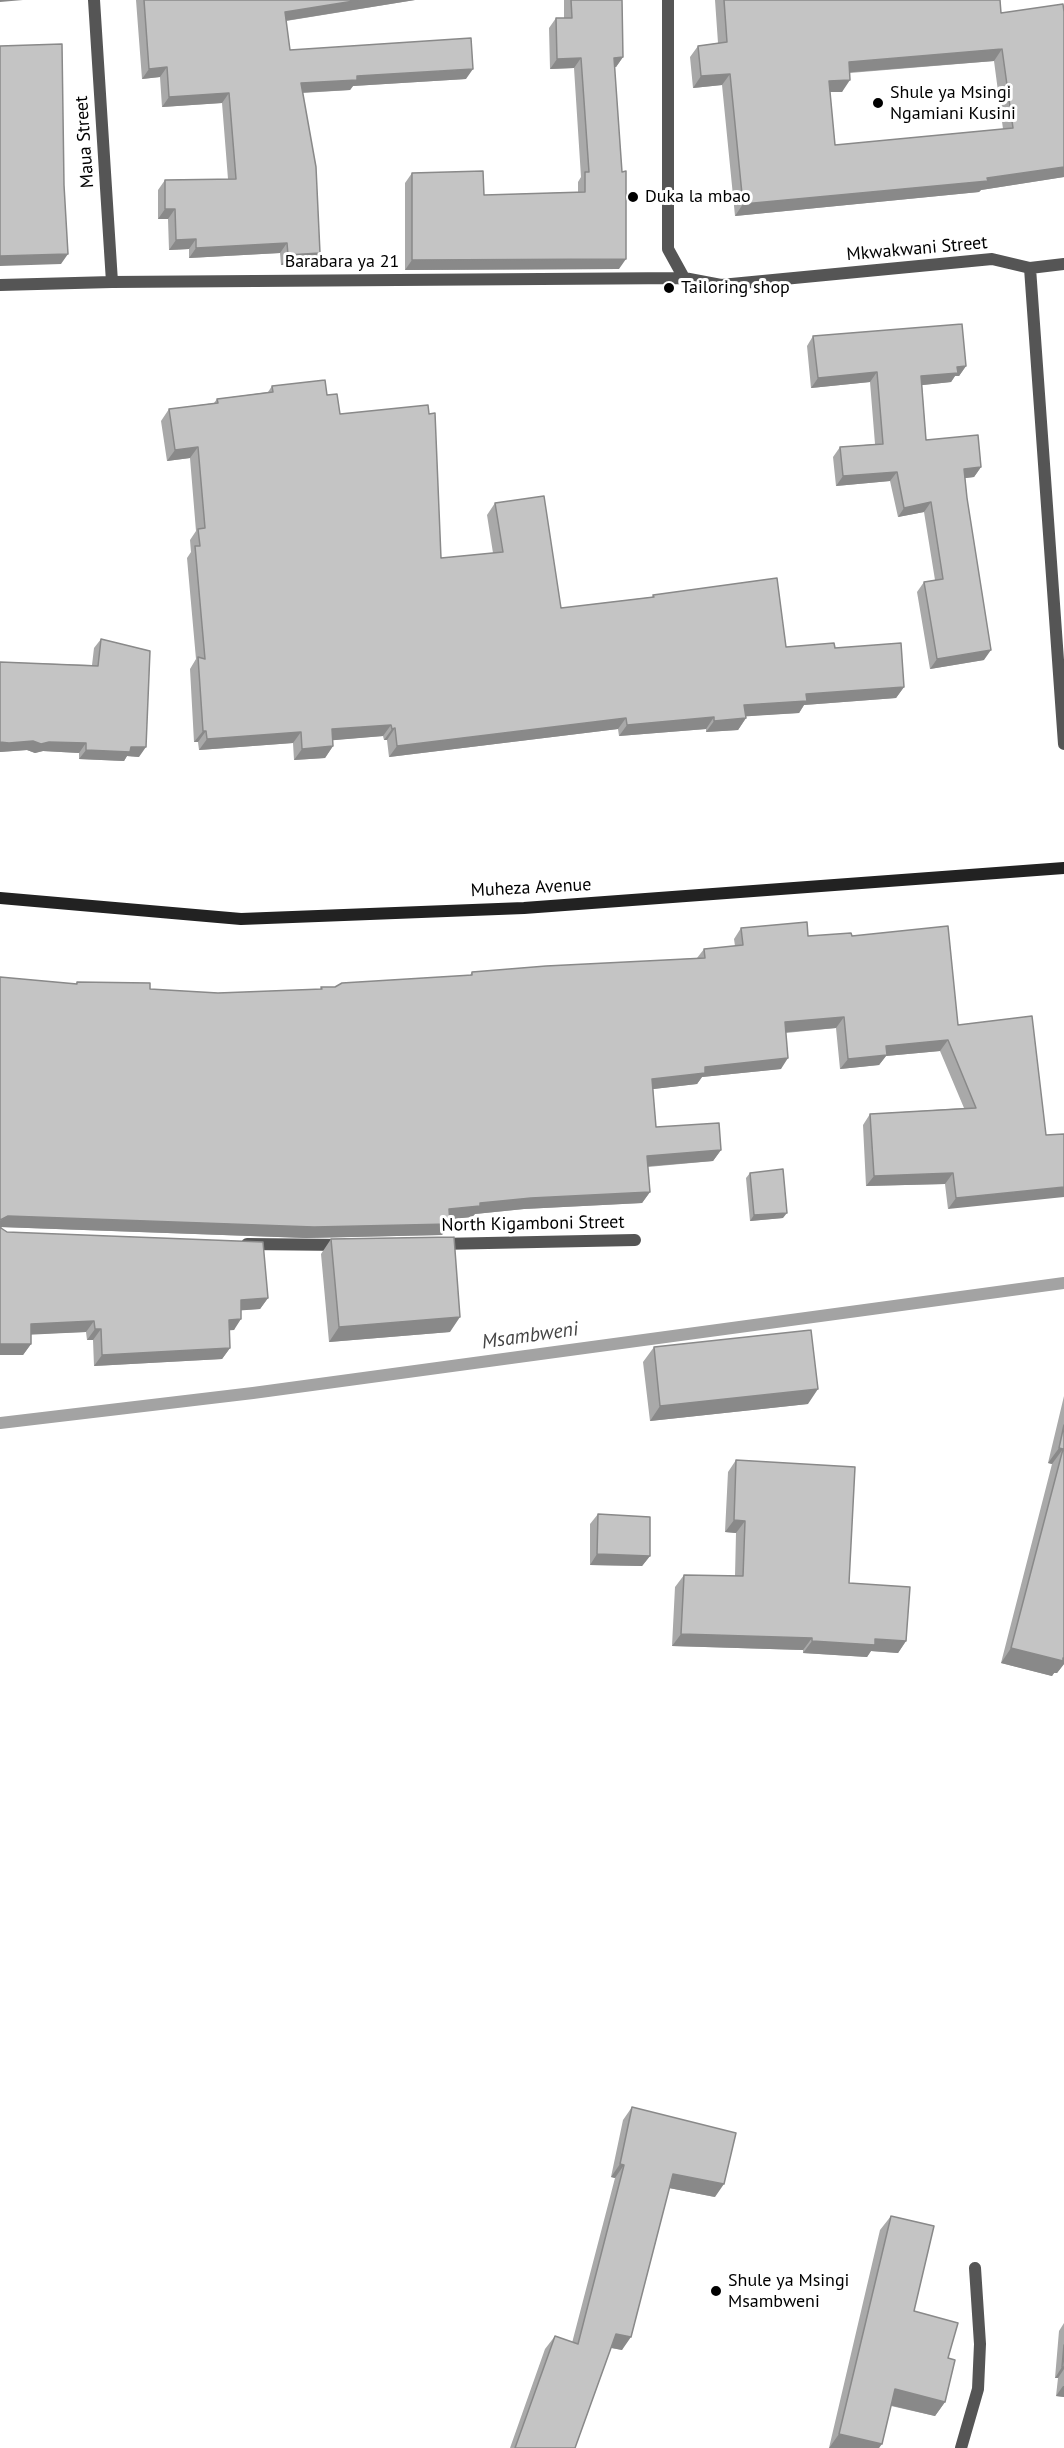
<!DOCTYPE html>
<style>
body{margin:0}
canvas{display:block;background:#fff}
</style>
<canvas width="1064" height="2448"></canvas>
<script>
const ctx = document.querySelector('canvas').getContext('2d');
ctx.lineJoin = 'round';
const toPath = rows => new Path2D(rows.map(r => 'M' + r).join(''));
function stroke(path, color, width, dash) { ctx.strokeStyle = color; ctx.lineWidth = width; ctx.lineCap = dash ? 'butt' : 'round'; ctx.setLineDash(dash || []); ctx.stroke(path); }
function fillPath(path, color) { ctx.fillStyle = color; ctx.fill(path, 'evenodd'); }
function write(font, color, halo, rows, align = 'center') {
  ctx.font = font + ' "PT Sans",sans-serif'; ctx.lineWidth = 6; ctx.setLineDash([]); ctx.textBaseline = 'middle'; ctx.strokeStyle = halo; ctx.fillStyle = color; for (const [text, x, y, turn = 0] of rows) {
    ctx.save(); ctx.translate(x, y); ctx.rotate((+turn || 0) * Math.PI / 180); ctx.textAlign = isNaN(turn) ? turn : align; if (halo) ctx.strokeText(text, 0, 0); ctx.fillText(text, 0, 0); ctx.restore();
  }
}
stroke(toPath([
 [0,1423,253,1393,1064,1283]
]), '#a3a3a3', 12);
stroke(toPath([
 [961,2448,978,2389,980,2344,975,2268]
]), '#555', 12);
stroke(toPath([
 [94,0,112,282],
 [668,0,668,249,684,278,721,285,992,259,1030,268,1064,744],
 [1030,268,1064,264],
 [0,285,112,282,684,278],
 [247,1244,344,1245],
 [439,1244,635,1240]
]), '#555', 12);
stroke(toPath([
 [0,898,241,919,524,908,1064,868]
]), '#222', 12);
fillPath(toPath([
 [136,0,415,0,286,21,290,50,466,79,353,86,350,90,303,93,313,263,281,265,280,253,189,258,189,249,169,250,168,219,158,219,158,190,165,180,228,179,222,103,162,107,160,77,142,79],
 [564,0,622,0,623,57,616,67,615,67,619,269,405,270,405,183,412,173,484,195,578,192,578,182,581,177,574,68,550,69,549,28,556,18,564,18],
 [715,0,1000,0,1001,13,1064,12,1064,177,981,190,979,192,735,216,722,85,693,88,690,57,698,46,718,43],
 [994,61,1003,129,835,145,830,92,842,92,850,73],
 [813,336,966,366,959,376,955,376,951,382,922,385,926,440,981,467,974,477,965,478,984,660,930,669,917,592,924,582,935,580,924,512,898,517,890,481,836,486,833,457,840,447,875,444,870,382,811,388,807,346],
 [272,386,327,395,441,558,493,553,487,515,495,503,561,608,652,597,653,595,786,647,835,648,904,687,896,698,804,705,799,713,745,716,746,718,738,730,706,732,706,729,619,736,618,729,389,757,387,740,384,740,383,736,333,740,333,746,325,758,294,760,293,743,199,750,198,742,194,742,190,669,196,659,187,558,191,552,190,540,196,531,190,458,167,461,161,421,169,409,214,403,217,399,268,392],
 [101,639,139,757,127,756,124,761,79,759,79,753,43,751,35,753,27,750,0,752,0,662,92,665,94,648],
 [741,928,808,936,852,936,958,1025,1046,1135,948,1209,945,1184,866,1186,863,1125,870,1114,964,1108,940,1051,886,1056,879,1065,840,1069,836,1028,786,1033,781,1069,702,1077,697,1084,653,1089,656,1127,721,1150,713,1161,648,1167,650,1192,642,1203,524,1209,475,1214,472,1217,450,1219,442,1235,306,1238,1,1227,1,1228,7,1232,268,1298,260,1309,241,1310,234,1330,229,1330,230,1348,222,1359,94,1366,93,1340,87,1340,86,1332,31,1334,31,1344,23,1355,0,1355,0,977,76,984,77,982,150,989,218,993,320,989,321,987,335,987,470,975,472,972,697,958,704,949,735,946,734,939],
 [750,1173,783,1218,750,1221,746,1178],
 [331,1239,450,1332,329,1342,321,1254],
 [654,1347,808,1404,650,1421,643,1362],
 [1064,1396,1064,1664,1057,1673,1054,1673,1052,1676,1001,1663,1052,1464,1048,1463],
 [736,1460,849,1583,906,1641,898,1653,871,1651,867,1657,803,1653,803,1650,672,1646,675,1587,684,1575,735,1576,736,1533,725,1532,728,1472],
 [598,1514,650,1556,642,1566,590,1565,590,1524],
 [632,2107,715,2197,669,2188,622,2350,611,2348,575,2448,510,2448,545,2349,555,2336,572,2343,615,2178,611,2177,623,2120],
 [891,2216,914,2311,948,2358,945,2402,935,2416,891,2406,879,2448,829,2448,880,2230],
 [1064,2323,1064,2397,1056,2396,1058,2378,1055,2378,1059,2331]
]), '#a9a9a9');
fillPath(toPath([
 [0,0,23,0,0,2],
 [360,0,415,0,278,22,285,12],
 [1002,49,994,61,841,73,849,62],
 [623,57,616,67,607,68,614,58],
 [581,58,574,68,550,69,557,59],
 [167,67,160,77,142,79,149,69],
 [473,69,466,79,353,86,350,90,294,93,301,83,357,76],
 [730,74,722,85,693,88,701,76],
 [850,80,842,92,821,92,829,81],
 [229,93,222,103,162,107,169,97],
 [1064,167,1064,177,981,190,979,192,735,216,743,204,987,178],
 [165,209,175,209,168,219,158,219],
 [196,239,189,249,169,250,176,240],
 [287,243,280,253,189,258,196,248],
 [320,253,313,263,281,265,288,255],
 [68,254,61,264,0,266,0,256],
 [626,259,619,269,405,270,412,260],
 [966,366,959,376,955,376,951,382,914,386,921,376,957,367],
 [877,372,870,382,811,388,818,378],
 [198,447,190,458,167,461,175,450],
 [981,467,974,477,958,479,964,469],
 [897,472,890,481,836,486,843,476],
 [931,502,924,512,898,517,904,508],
 [991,650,984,660,930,669,937,659],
 [904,687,896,698,804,705,799,713,736,717,744,705,806,694],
 [714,717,706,729,619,736,627,725],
 [626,718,618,729,389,757,397,746],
 [746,718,738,730,706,732,714,721],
 [391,725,383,736,324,741,332,729],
 [395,728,387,740,384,740,392,729],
 [203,731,206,731,198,742,194,742],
 [301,732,293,743,199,750,207,739],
 [33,741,49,742,86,743,79,753,43,751,35,753,27,750,0,752,0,742],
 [333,746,325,758,294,760,302,749],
 [131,747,146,747,139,757,127,756,124,761,79,759,86,750],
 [844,1017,836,1028,777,1033,785,1022],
 [948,1040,940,1051,886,1056,879,1065,840,1069,848,1059,886,1046],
 [788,1058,781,1069,702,1077,697,1084,645,1090,652,1079,705,1067],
 [721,1150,713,1161,639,1167,647,1156],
 [953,1173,945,1184,866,1186,874,1176],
 [1064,1187,1064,1197,948,1209,956,1198],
 [650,1192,642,1203,524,1209,475,1214,472,1217,441,1220,449,1209,480,1203,531,1198],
 [787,1213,783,1218,750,1221,754,1215],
 [8,1216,450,1224,442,1235,306,1238,0,1227,0,1221],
 [268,1298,260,1309,233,1311,241,1300],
 [460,1317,450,1332,329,1342,339,1327],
 [241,1319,234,1330,221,1331,229,1320],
 [94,1321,86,1332,24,1335,31,1324],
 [95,1329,101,1329,93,1340,87,1340],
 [0,1344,31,1344,23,1355,0,1355],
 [230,1348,222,1359,94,1366,102,1355],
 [818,1389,808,1404,650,1421,660,1406],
 [1059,1448,1063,1449,1052,1464,1048,1463],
 [734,1520,745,1521,736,1533,725,1532],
 [597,1554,650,1556,642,1566,590,1565],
 [681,1634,812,1638,803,1650,672,1646],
 [875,1639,906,1641,898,1653,871,1651,867,1657,803,1653,812,1641],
 [1011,1648,1064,1658,1064,1664,1057,1673,1054,1673,1052,1676,1001,1663],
 [620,2164,624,2165,615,2178,611,2177],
 [673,2174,724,2184,715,2197,664,2187],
 [616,2334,631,2337,622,2350,607,2347],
 [1062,2367,1064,2367,1064,2369,1058,2378,1055,2378],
 [1063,2386,1064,2386,1064,2397,1056,2396],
 [895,2389,945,2402,935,2416,885,2404],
 [839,2434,882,2444,879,2448,829,2448]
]), '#898989');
const building = toPath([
 [144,0,360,0,285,12,290,50,471,38,473,69,357,76,357,80,301,83,316,167,320,253,288,255,287,243,196,248,196,239,176,240,175,209,165,209,165,180,236,179,229,93,169,97,167,67,149,69,144,0],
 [571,0,622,0,623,57,614,58,622,172,626,171,626,259,412,260,412,173,483,171,484,195,585,192,585,172,589,172,581,58,557,59,556,18,572,18,571,0],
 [724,0,1000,0,1001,13,1063,4,1064,12,1064,167,987,178,988,181,743,204,730,74,701,76,698,46,727,42,724,0],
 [1002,49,1013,128,835,145,829,81,850,80,849,62,1002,49],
 [62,44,64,185,68,254,0,256,0,46,62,44],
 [962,324,966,366,957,367,958,373,921,376,926,440,978,435,981,467,964,469,967,498,991,650,937,659,924,582,943,579,931,502,904,508,897,472,843,476,840,447,883,444,877,372,818,378,813,336,962,324],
 [325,380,327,395,337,394,340,414,428,405,429,414,435,413,441,558,503,552,495,503,544,496,561,608,654,597,653,595,777,578,786,647,834,643,835,648,901,643,904,687,806,694,807,701,744,705,746,718,714,721,714,717,627,725,626,718,397,746,395,728,392,729,391,725,332,729,333,746,302,749,301,732,207,739,206,731,203,731,198,657,205,659,195,546,200,546,198,529,205,528,198,447,175,450,169,409,218,403,217,399,273,392,272,386,325,380],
 [101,639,150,651,146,747,131,747,130,752,86,750,86,743,49,742,41,744,33,741,9,743,0,742,0,662,98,666,101,639],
 [807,922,808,936,851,933,852,936,948,926,958,1025,1032,1016,1046,1135,1064,1134,1064,1187,956,1198,953,1173,874,1176,870,1114,976,1108,948,1040,886,1046,887,1055,848,1059,844,1017,785,1022,788,1058,705,1067,705,1073,652,1079,656,1127,719,1123,721,1150,647,1156,650,1192,531,1198,480,1203,480,1206,449,1209,450,1224,314,1227,8,1216,0,1220,1,1228,7,1232,263,1242,268,1298,241,1300,241,1319,229,1320,230,1348,102,1355,101,1329,95,1329,94,1321,31,1324,31,1344,0,1344,0,977,77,984,77,982,150,983,150,989,218,993,322,989,321,987,335,987,342,983,472,975,472,972,546,966,705,958,704,949,743,945,741,928,807,922],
 [783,1169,787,1213,754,1215,750,1173,783,1169],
 [454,1237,460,1317,339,1327,331,1239,454,1237],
 [811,1330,818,1389,660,1406,654,1347,811,1330],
 [1064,1425,1064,1658,1063,1658,1063,1661,1011,1648,1063,1449,1059,1448,1064,1425],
 [736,1460,855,1467,849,1583,910,1587,906,1641,875,1639,875,1645,812,1641,812,1638,681,1634,684,1575,743,1576,745,1521,734,1520,736,1460],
 [598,1514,650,1517,650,1556,597,1554,598,1514],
 [632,2107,736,2133,724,2184,673,2174,631,2337,616,2334,575,2448,515,2448,555,2336,578,2344,624,2165,620,2164,632,2107],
 [891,2216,934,2226,914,2311,958,2323,948,2358,955,2360,945,2402,895,2389,882,2444,839,2434,891,2216],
 [1064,2345,1064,2367,1062,2367,1064,2345]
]);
fillPath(building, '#c4c4c4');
stroke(building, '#898989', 1.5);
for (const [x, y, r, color] of [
 [878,103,6,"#000"],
 [633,197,6,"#000"],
 [669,288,6,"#000"],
 [716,2291,6,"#000"]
]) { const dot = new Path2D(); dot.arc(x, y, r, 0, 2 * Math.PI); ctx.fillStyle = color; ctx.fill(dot); stroke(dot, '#fff', 2); }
write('18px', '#000', '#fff', [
 ["Shule ya Msingi",890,93],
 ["Ngamiani Kusini",890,114],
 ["Duka la mbao",645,197],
 ["Tailoring shop",681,288],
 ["Shule ya Msingi",728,2281],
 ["Msambweni",728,2302]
], 'left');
write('18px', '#000', '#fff', [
 ["Maua Street",85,142,-94],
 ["Mkwakwani Street",917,249,-5],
 ["Barabara ya 21",342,262],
 ["Muheza Avenue",531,888,-3],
 ["North Kigamboni Street",533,1224,-1]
]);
write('italic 20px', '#444', '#fff', [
 ["Msambweni",530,1336,-8]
]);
</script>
